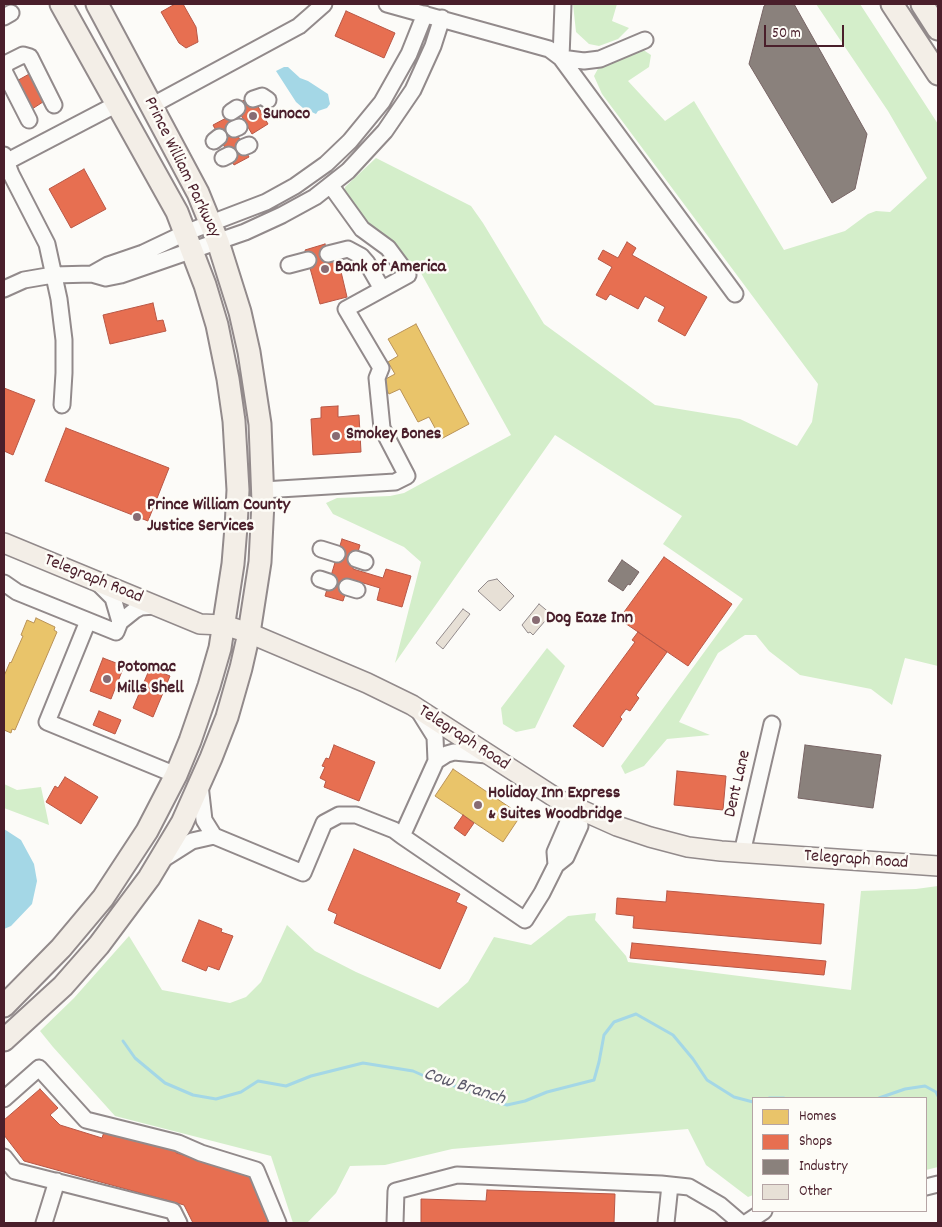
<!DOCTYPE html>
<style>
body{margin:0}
#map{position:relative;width:942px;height:1227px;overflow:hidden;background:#fcfbf8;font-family:Dekko,sans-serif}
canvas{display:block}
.frame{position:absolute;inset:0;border:5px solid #4a1f2b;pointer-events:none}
.legend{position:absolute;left:752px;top:1097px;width:175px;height:115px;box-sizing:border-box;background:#fdfcf7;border:1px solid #b5a4a5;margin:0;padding:6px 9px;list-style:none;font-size:15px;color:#4a1f2b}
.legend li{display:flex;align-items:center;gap:10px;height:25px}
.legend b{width:25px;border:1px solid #b5a4a5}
.scale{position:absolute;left:764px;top:25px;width:80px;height:22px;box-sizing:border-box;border:2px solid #4a1f2b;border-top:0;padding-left:6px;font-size:15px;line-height:18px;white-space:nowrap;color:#4a1f2b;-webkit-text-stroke:4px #fdfcf7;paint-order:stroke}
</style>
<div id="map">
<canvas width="942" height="1227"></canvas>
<div class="frame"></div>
<ul class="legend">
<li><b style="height:14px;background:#e9c46a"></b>Homes</li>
<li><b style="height:14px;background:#e76f51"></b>Shops</li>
<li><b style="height:14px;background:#8a817c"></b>Industry</li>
<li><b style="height:14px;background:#e7e0d6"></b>Other</li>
</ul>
<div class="scale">50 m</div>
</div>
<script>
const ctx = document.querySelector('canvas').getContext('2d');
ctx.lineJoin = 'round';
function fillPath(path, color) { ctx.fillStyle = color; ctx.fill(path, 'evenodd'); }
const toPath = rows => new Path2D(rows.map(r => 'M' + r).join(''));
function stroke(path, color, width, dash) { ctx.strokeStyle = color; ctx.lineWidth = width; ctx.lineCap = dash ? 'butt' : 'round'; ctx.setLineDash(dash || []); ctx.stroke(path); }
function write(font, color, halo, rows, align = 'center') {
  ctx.font = font + ' Dekko,sans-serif'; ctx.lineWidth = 5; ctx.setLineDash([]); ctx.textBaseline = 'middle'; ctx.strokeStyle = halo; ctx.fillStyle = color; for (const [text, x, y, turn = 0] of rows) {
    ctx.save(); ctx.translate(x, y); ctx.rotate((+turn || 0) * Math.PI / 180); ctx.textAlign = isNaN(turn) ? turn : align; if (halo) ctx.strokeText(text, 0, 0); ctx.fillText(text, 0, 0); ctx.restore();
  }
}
fillPath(toPath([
 [573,4,617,4,612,21,629,28,618,39,599,46,589,44,576,32],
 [816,4,860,4,938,124,938,666,905,658,892,705,871,689,800,675,769,651,756,635,745,635,718,653,679,722,710,735,667,739,644,766,625,774,621,766,743,599,663,544,682,516,555,435,395,663,421,562,404,547,333,514,326,503,337,498,390,496,404,493,511,435,421,273,411,269,373,232,345,193,345,187,376,158,471,206,483,223,544,324,655,405,740,419,797,446,812,422,818,384,602,94,594,76,600,65,642,49,651,55,649,67,628,81,665,121,694,101,784,250,845,231,868,214,876,211,890,212,927,178,888,111],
 [547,648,565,666,535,728,516,732,503,724,501,708],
 [4,784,17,790,41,787,49,825,4,808],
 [938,886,938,1167,926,1170,926,1098,753,1098,753,1195,748,1197,706,1165,688,1129,452,1149,385,1165,350,1166,336,1193,307,1223,293,1223,271,1156,115,1116,53,1047,40,1031,74,998,129,936,162,990,230,1003,246,997,261,982,287,925,315,951,356,972,438,1008,468,982,494,937,531,945,568,916,596,913,595,920,626,956,628,962,851,990,861,891,916,889]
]), '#d4eeca');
fillPath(toPath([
 [284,67,288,67,300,78,308,81,328,94,330,104,327,108,318,111,316,114,303,108,296,102,276,71],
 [4,829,21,840,34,864,37,881,32,904,11,926,4,929]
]), '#a4d7e6');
const homes = toPath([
 [416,324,469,424,441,439,429,417,418,422,400,389,389,394,382,381,395,374,388,362,398,356,388,339,416,324],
 [36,618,55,627,54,630,57,632,15,730,12,729,11,733,4,730,4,676,10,662,11,663,23,636,21,635,27,620,34,623,36,618],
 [453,769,521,815,503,842,435,796,453,769]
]);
fillPath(homes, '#e9c46a');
stroke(homes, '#b99257', 1);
const shops = toPath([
 [175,4,183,4,196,27,198,42,186,48,179,43,161,12,175,4],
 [346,11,395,33,384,58,335,36,346,11],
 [31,73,46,100,29,111,13,83,31,73],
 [252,96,268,124,252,134,235,105,252,96],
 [228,117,249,157,234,165,213,125,228,117],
 [84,169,106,209,71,228,49,189,84,169],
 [627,242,636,248,632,255,707,297,685,336,658,321,665,307,645,296,638,309,610,294,606,300,596,295,612,267,598,259,603,250,618,258,627,242],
 [325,244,330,261,338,259,347,297,320,304,305,250,325,244],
 [153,303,157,321,163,320,166,331,110,344,103,315,153,303],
 [4,388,35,400,13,455,4,451,4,388],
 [338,406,338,417,359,415,361,452,313,455,311,419,321,418,321,407,338,406],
 [66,428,169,468,148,521,45,481,66,428],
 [342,539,360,545,353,569,383,578,386,569,411,576,402,607,377,600,380,588,350,579,343,601,325,596,342,539],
 [664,557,732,604,688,666,619,619,664,557],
 [638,632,667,652,636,695,639,698,630,711,626,709,620,717,622,719,603,747,573,726,635,642,632,640,638,632],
 [103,658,124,666,111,699,90,691,103,658],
 [150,668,170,676,153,717,133,708,150,668],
 [99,711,121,720,115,734,93,725,99,711],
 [334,745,375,762,359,801,324,787,326,781,320,778,325,767,322,766,326,758,329,759,334,745],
 [677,771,726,776,723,810,674,805,677,771],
 [65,777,98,797,81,824,46,802,55,786,58,788,65,777],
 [463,815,474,823,465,836,454,828,463,815],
 [354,849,460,894,456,902,467,907,440,969,334,923,337,914,328,910,354,849],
 [667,891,824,904,821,944,633,928,634,916,616,914,617,898,666,902,667,891],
 [199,920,222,929,221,932,233,936,219,970,208,966,206,971,182,961,199,920],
 [632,943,826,961,824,975,630,958,632,943],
 [40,1089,58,1108,50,1115,60,1125,102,1138,104,1132,178,1147,176,1153,253,1174,271,1223,193,1223,184,1205,24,1161,4,1135,4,1120,40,1089],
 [487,1190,615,1194,614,1223,421,1223,421,1199,486,1201,487,1190]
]);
fillPath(shops, '#e76f51');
stroke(shops, '#b85746', 1);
const industry = toPath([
 [767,4,794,4,867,134,855,189,832,203,749,64,764,6,767,4],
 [622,560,639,572,630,585,628,584,623,591,608,581,622,560],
 [805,745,881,755,873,808,798,798,805,745]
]);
fillPath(industry, '#8a817c');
stroke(industry, '#776464', 1);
stroke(toPath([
 [123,1041,135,1058,165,1083,193,1095,216,1099,241,1092,258,1081,286,1086,311,1076,363,1063,413,1071,438,1082,463,1088,486,1099,507,1105,525,1101,547,1092,594,1080,599,1062,604,1035,614,1022,636,1014,673,1035,693,1059,707,1080,734,1097,753,1102],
 [769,1098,784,1098],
 [879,1098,905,1089,925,1086,936,1092,938,1096]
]), '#a4d7e6', 3);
const building = toPath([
 [497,579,514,596,500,611,478,591,488,581,497,579],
 [539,604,551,614,533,635,530,632,528,633,522,625,539,604],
 [463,609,470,614,443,649,436,643,463,609]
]);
fillPath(building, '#e7e0d6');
stroke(building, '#928a8b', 1);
const minor = toPath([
 [387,4,549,49,561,58,584,61,600,59,645,40],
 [563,4,561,58,735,294],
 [4,17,11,13],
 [4,69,7,63,23,55,30,57,54,105],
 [4,71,29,120],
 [253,99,262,96,268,100],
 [151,106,299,26,324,4],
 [231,112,237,108],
 [234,129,239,127],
 [214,141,219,137],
 [244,147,249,145],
 [4,155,11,174,47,244,59,299,64,340,64,373,62,405],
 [223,158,229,155],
 [6,162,117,104],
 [328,254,348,249,361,256,367,263,382,289],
 [289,265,308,260],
 [92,274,108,265,143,253,185,233,266,202,295,186,326,164,350,141,382,102,409,54,425,14],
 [4,289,24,280,53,275,92,274,106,278,121,275,245,232,282,215,315,197,348,171,385,131,413,90,433,46,442,18],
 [263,490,395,482,407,476,382,428,377,378,381,368,346,309,408,275,388,248,362,229,331,186],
 [321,549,337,554],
 [356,559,365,562],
 [320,579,329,582],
 [4,583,17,592,116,632,120,622,135,610,141,607,155,606],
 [100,585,113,598,120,622],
 [347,587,357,590],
 [88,621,47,722,176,775],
 [436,761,447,754,454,752,487,755],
 [200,785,204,820,214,836,303,873,324,823,339,815,356,815,394,830,402,836,436,761,435,737,420,713],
 [402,836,525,920,542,893,556,865,566,857,580,826,578,808],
 [742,853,772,724],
 [162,860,192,841,214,836],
 [556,865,555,852,568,822,578,808],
 [4,1099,39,1068,86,1120,178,1143,201,1153,256,1170,278,1223],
 [4,1157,15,1171,173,1211,179,1223],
 [926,1187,938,1184],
 [44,1223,57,1181],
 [395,1223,396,1191,457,1175,661,1184,689,1187,720,1205,741,1223],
 [666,1223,670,1185],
 [746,1223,764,1211]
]);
const major = toPath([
 [4,543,200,624,224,625,249,633,367,683,412,705,559,800,617,826,650,837,688,847,721,851,938,866]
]);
const highway = toPath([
 [892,4,938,74],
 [922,4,938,29],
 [4,1006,61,948,103,898,147,831,176,775,190,741,209,686,220,648,233,564,236,527,238,490,234,421,228,379,217,325,205,285,177,212,61,4],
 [4,1040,63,986,99,945,149,878,182,823,211,758,227,717,241,668,249,633,260,562,263,502,260,424,249,352,240,312,218,242,198,193,97,4]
]);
stroke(minor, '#928a8b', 19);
stroke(major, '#928a8b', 22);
stroke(highway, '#928a8b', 25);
stroke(minor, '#fbfbf9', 15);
stroke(major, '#f3eee7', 19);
stroke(highway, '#f3eee7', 21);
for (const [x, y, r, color] of [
 [253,116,5,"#886c73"],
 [325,269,5,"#886c73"],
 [336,436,5,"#886c73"],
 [137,517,5,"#886c73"],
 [536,620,5,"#886c73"],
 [107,679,5,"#886c73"],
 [478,805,5,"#886c73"]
]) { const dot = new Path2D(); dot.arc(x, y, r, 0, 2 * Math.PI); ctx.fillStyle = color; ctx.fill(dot); stroke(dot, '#fdfcf7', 2); }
write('bold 18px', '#4a1f2b', '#fdfcf7', [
 ["Sunoco",263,116],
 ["Bank of America",335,269],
 ["Smokey Bones",346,436],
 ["Prince William County",147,507],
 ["Justice Services",147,528],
 ["Dog Eaze Inn",546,620],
 ["Potomac",117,669],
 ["Mills Shell",117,690],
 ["Holiday Inn Express",488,795],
 ["& Suites Woodbridge",488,816]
], 'left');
write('18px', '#4a1f2b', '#fdfcf7', [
 ["Prince William Parkway",181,168,64],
 ["Telegraph Road",93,580,22],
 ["Telegraph Road",463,739,33],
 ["Dent Lane",739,784,-77],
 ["Telegraph Road",856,861,4]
]);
write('italic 19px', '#5c5a6a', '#fdfcf7', [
 ["Cow Branch",464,1088,18]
]);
</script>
